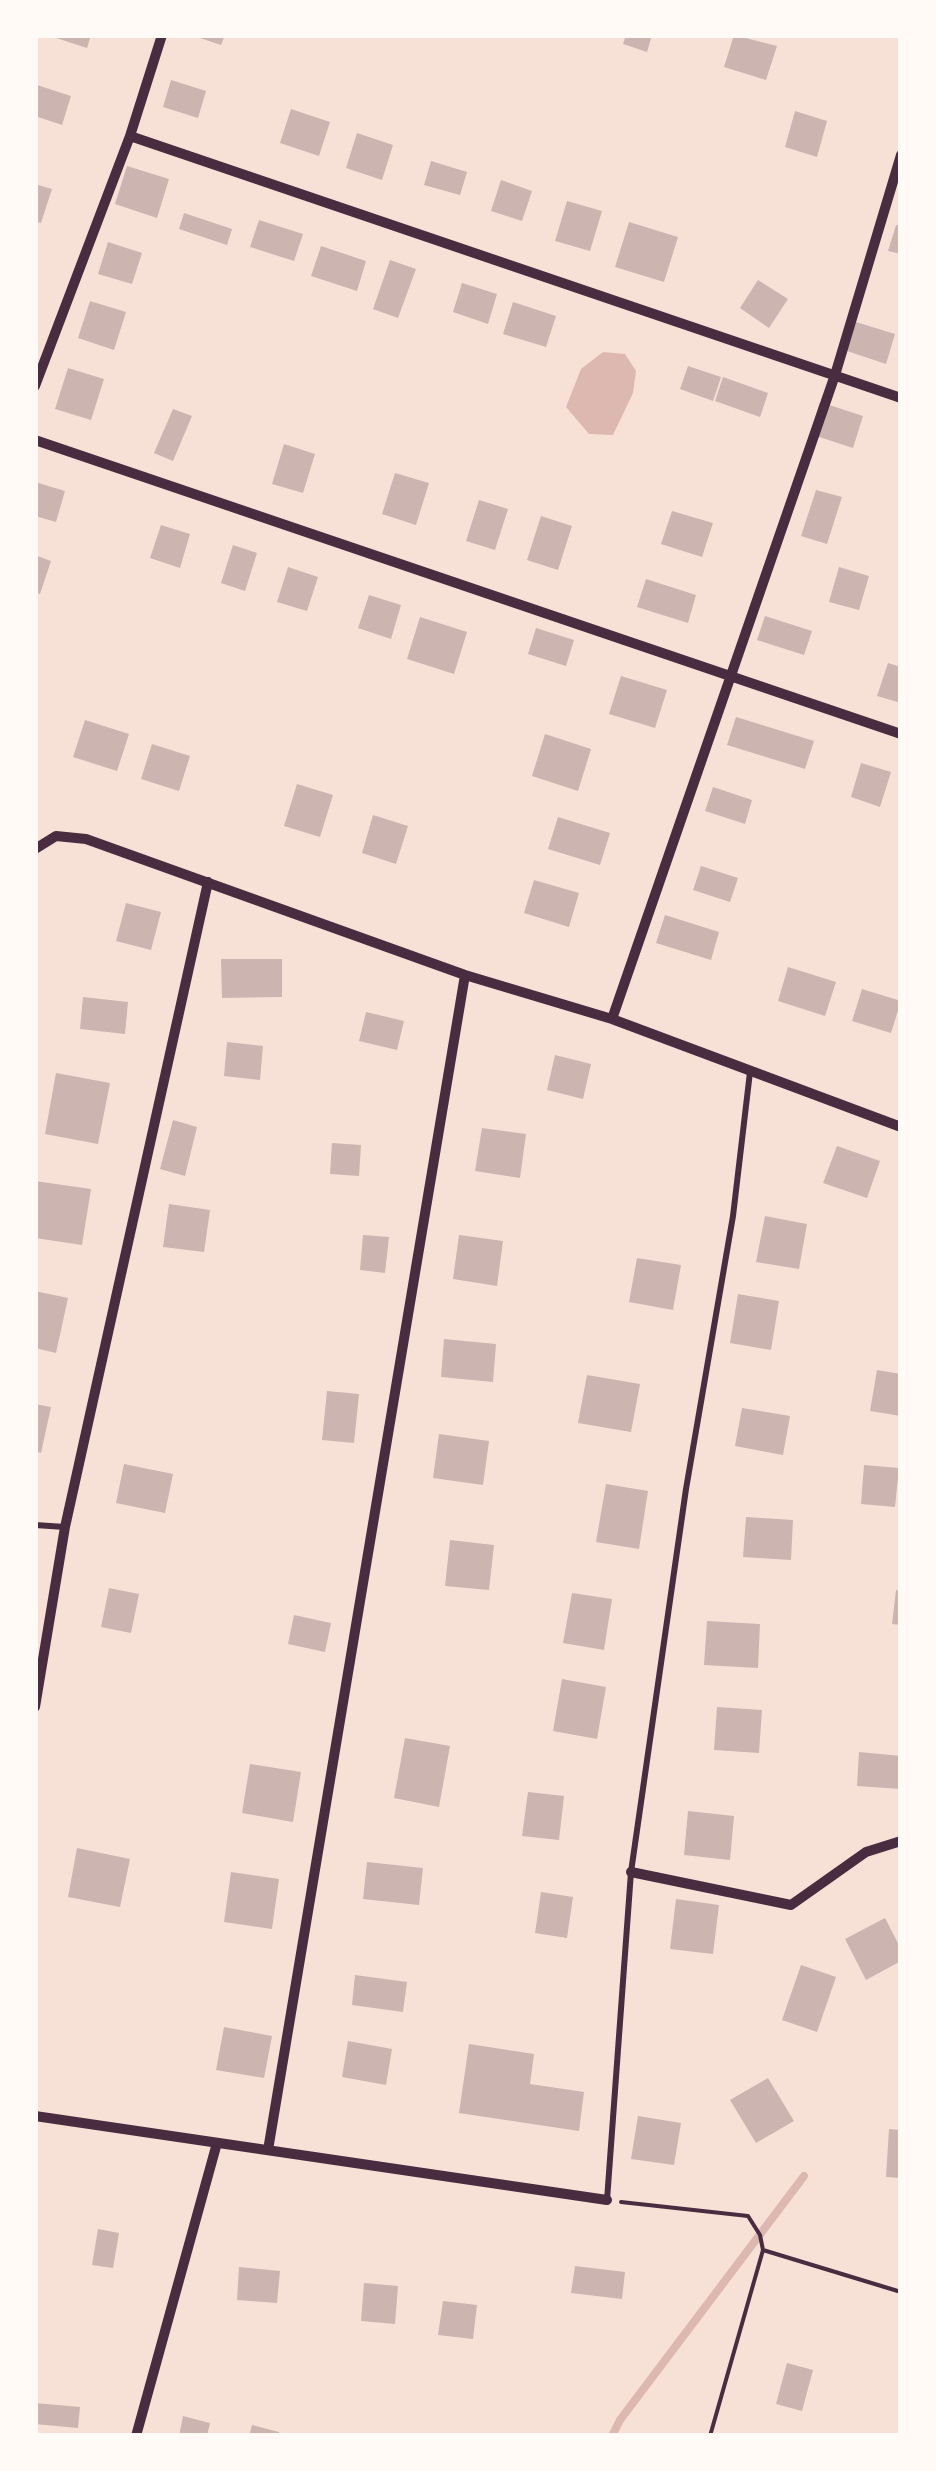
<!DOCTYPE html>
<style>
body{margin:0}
#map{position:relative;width:936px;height:2471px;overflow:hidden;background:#f7e1d7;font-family:Georgia,serif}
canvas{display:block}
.frame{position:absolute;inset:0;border:38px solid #fffaf5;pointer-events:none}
</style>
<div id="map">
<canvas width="936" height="2471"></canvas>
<div class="frame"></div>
</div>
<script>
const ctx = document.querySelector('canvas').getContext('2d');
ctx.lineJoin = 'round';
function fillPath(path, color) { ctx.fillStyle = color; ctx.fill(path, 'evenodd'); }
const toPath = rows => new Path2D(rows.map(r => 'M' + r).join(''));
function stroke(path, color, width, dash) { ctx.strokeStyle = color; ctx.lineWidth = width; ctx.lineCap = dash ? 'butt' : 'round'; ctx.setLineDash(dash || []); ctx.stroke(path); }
fillPath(toPath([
 [603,352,625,354,636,371,633,393,613,435,589,434,566,407,581,369]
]), '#dcb8b0');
stroke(toPath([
 [612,2436,620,2420,804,2176]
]), '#dcb8b0', 8);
fillPath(toPath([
 [47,35,91,35,87,48],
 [191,35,225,35,221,45],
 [626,35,652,35,647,52,623,44],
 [734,35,777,46,766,80,724,67],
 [171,80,206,91,198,118,163,107],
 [37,85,71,96,62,125,35,116],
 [291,109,330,122,319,156,280,143],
 [795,111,827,121,817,157,785,147],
 [357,133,393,145,382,180,346,168],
 [431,161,467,172,460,195,424,185],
 [127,166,169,179,157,218,115,204],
 [501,180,532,191,522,221,491,211],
 [35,184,52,189,41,223,35,222],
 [567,201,602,211,590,251,555,241],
 [184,213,232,229,227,245,179,229],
 [259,220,303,234,294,261,250,247],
 [629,222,678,237,664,282,615,267],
 [896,225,901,226,901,254,888,251],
 [108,242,142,253,132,284,98,274],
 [321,246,366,261,357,291,311,276],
 [390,260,416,269,398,318,373,309],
 [758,280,788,299,769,328,740,308],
 [462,283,497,294,488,324,453,312],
 [90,301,126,312,114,350,78,338],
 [513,302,556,316,546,347,503,334],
 [856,322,895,334,886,364,847,351],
 [688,366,721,377,713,401,680,389],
 [68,368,104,379,91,420,55,409],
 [723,377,768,393,760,417,715,401],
 [820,402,863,416,853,448,810,434],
 [173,409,192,416,173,461,154,453],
 [284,444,315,454,303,493,272,484],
 [395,473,429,483,416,525,382,514],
 [35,482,65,491,56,522,35,516],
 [816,490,842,497,827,544,801,536],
 [479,500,508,509,495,550,466,541],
 [672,511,713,523,702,557,661,544],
 [541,516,572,526,558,570,527,560],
 [161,525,190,534,180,568,150,558],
 [233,545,257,553,245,591,221,583],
 [35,555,51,561,40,594,35,593],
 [288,567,318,577,307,611,277,602],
 [839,567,869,576,859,610,829,602],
 [646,579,696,595,688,623,637,607],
 [369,595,401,605,391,639,358,628],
 [765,616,812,631,804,655,757,640],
 [420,617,467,632,454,674,407,659],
 [536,628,574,640,566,666,528,654],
 [888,663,901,667,901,703,877,696],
 [621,676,667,690,655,728,609,714],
 [736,717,814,741,805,769,727,745],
 [85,720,129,734,117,771,73,757],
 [545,734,591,749,578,791,532,776],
 [152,744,190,756,179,791,141,779],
 [861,763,891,772,880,807,851,797],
 [297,784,333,795,320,837,284,826],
 [713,787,752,800,745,824,705,811],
 [373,815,408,826,396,864,362,853],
 [558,817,610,833,600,865,548,849],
 [701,866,738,878,730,902,693,890],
 [534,880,579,893,569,927,524,913],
 [126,903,161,912,151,950,116,941],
 [665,915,719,932,711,960,656,943],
 [221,959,282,959,282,997,222,998],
 [788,967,836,982,825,1016,778,1001],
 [862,989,901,1001,891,1033,852,1021],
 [83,997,128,1002,125,1034,80,1029],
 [366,1012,404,1021,397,1050,359,1041],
 [227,1042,263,1046,260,1080,224,1076],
 [555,1055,591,1064,583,1099,547,1090],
 [56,1073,110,1083,98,1144,45,1134],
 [173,1120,197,1127,185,1176,160,1169],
 [482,1128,526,1134,520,1178,475,1171],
 [332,1143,361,1145,359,1176,330,1174],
 [837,1146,880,1161,867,1198,823,1183],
 [35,1181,91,1189,82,1245,35,1238],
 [169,1204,210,1210,204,1252,163,1247],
 [765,1216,807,1224,799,1269,756,1262],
 [363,1235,389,1237,385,1273,360,1270],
 [459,1235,503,1241,497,1286,453,1279],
 [637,1258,681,1265,673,1310,629,1302],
 [35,1291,68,1298,56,1353,35,1348],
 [738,1294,779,1301,771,1350,730,1343],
 [444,1339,496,1344,493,1382,441,1377],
 [877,1370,901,1374,901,1416,870,1411],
 [587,1375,640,1384,631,1432,578,1423],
 [327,1391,359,1394,354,1443,322,1440],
 [35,1404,51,1407,41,1453,35,1451],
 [742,1408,790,1416,783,1455,735,1446],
 [439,1434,489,1441,483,1485,433,1478],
 [124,1464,173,1474,165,1513,116,1503],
 [864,1465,899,1468,895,1507,861,1504],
 [606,1484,648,1491,639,1549,596,1542],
 [746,1517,793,1520,791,1560,743,1557],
 [450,1540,494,1545,489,1590,445,1586],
 [109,1588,139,1594,131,1633,101,1627],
 [896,1590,901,1591,901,1625,892,1624],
 [572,1593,612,1599,604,1650,563,1643],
 [294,1615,331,1623,325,1652,288,1644],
 [707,1621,760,1624,758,1668,704,1665],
 [562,1679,606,1687,597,1739,553,1731],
 [717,1707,762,1710,759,1753,714,1750],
 [405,1738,450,1746,439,1807,394,1798],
 [859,1752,901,1756,901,1789,857,1786],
 [250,1764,301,1772,293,1822,242,1813],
 [528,1792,564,1796,559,1840,522,1836],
 [688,1811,734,1816,730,1860,684,1855],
 [77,1848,130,1859,120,1907,68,1897],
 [367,1862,423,1868,419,1905,363,1899],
 [231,1872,279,1879,272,1929,224,1922],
 [541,1892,573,1897,567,1938,535,1933],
 [676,1899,719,1905,713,1954,670,1949],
 [885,1918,901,1949,901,1961,866,1980,845,1939],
 [801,1965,836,1977,817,2032,782,2020],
 [355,1975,407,1982,403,2012,352,2005],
 [224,2027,272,2036,264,2078,216,2070],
 [348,2041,392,2049,386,2085,342,2077],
 [469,2044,534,2054,530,2084,584,2092,579,2131,459,2113],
 [768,2078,794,2121,756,2143,730,2100],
 [638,2116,681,2123,674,2165,631,2159],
 [889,2129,901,2130,901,2178,886,2177],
 [98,2229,119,2233,113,2268,92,2265],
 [575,2266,625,2272,622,2299,571,2293],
 [239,2267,280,2271,277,2303,237,2300],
 [364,2283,398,2286,395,2324,361,2321],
 [443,2301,477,2305,473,2339,438,2335],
 [787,2363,813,2370,802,2411,776,2404],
 [35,2403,80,2407,78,2428,35,2424],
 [183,2416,210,2423,207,2436,179,2436],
 [252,2425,279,2432,278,2436,249,2436]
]), '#ccb4b1');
stroke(toPath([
 [621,2202,748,2216,760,2235,763,2250,901,2292],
 [710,2436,763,2250]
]), '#4a2c40', 4);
stroke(toPath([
 [35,1525,65,1527],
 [607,2200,631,1872,686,1489,733,1216,750,1072]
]), '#4a2c40', 6);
stroke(toPath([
 [130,136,901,398],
 [35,386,130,136,162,35],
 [35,440,901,734],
 [35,849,56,836,86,839,465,975,612,1019,901,1127],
 [612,1019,835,375,901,155],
 [35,1707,65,1527,208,882],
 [631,1872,791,1905,866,1852,901,1841],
 [35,2116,607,2200],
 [268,2150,465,975],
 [136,2436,217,2143]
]), '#4a2c40', 10);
</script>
